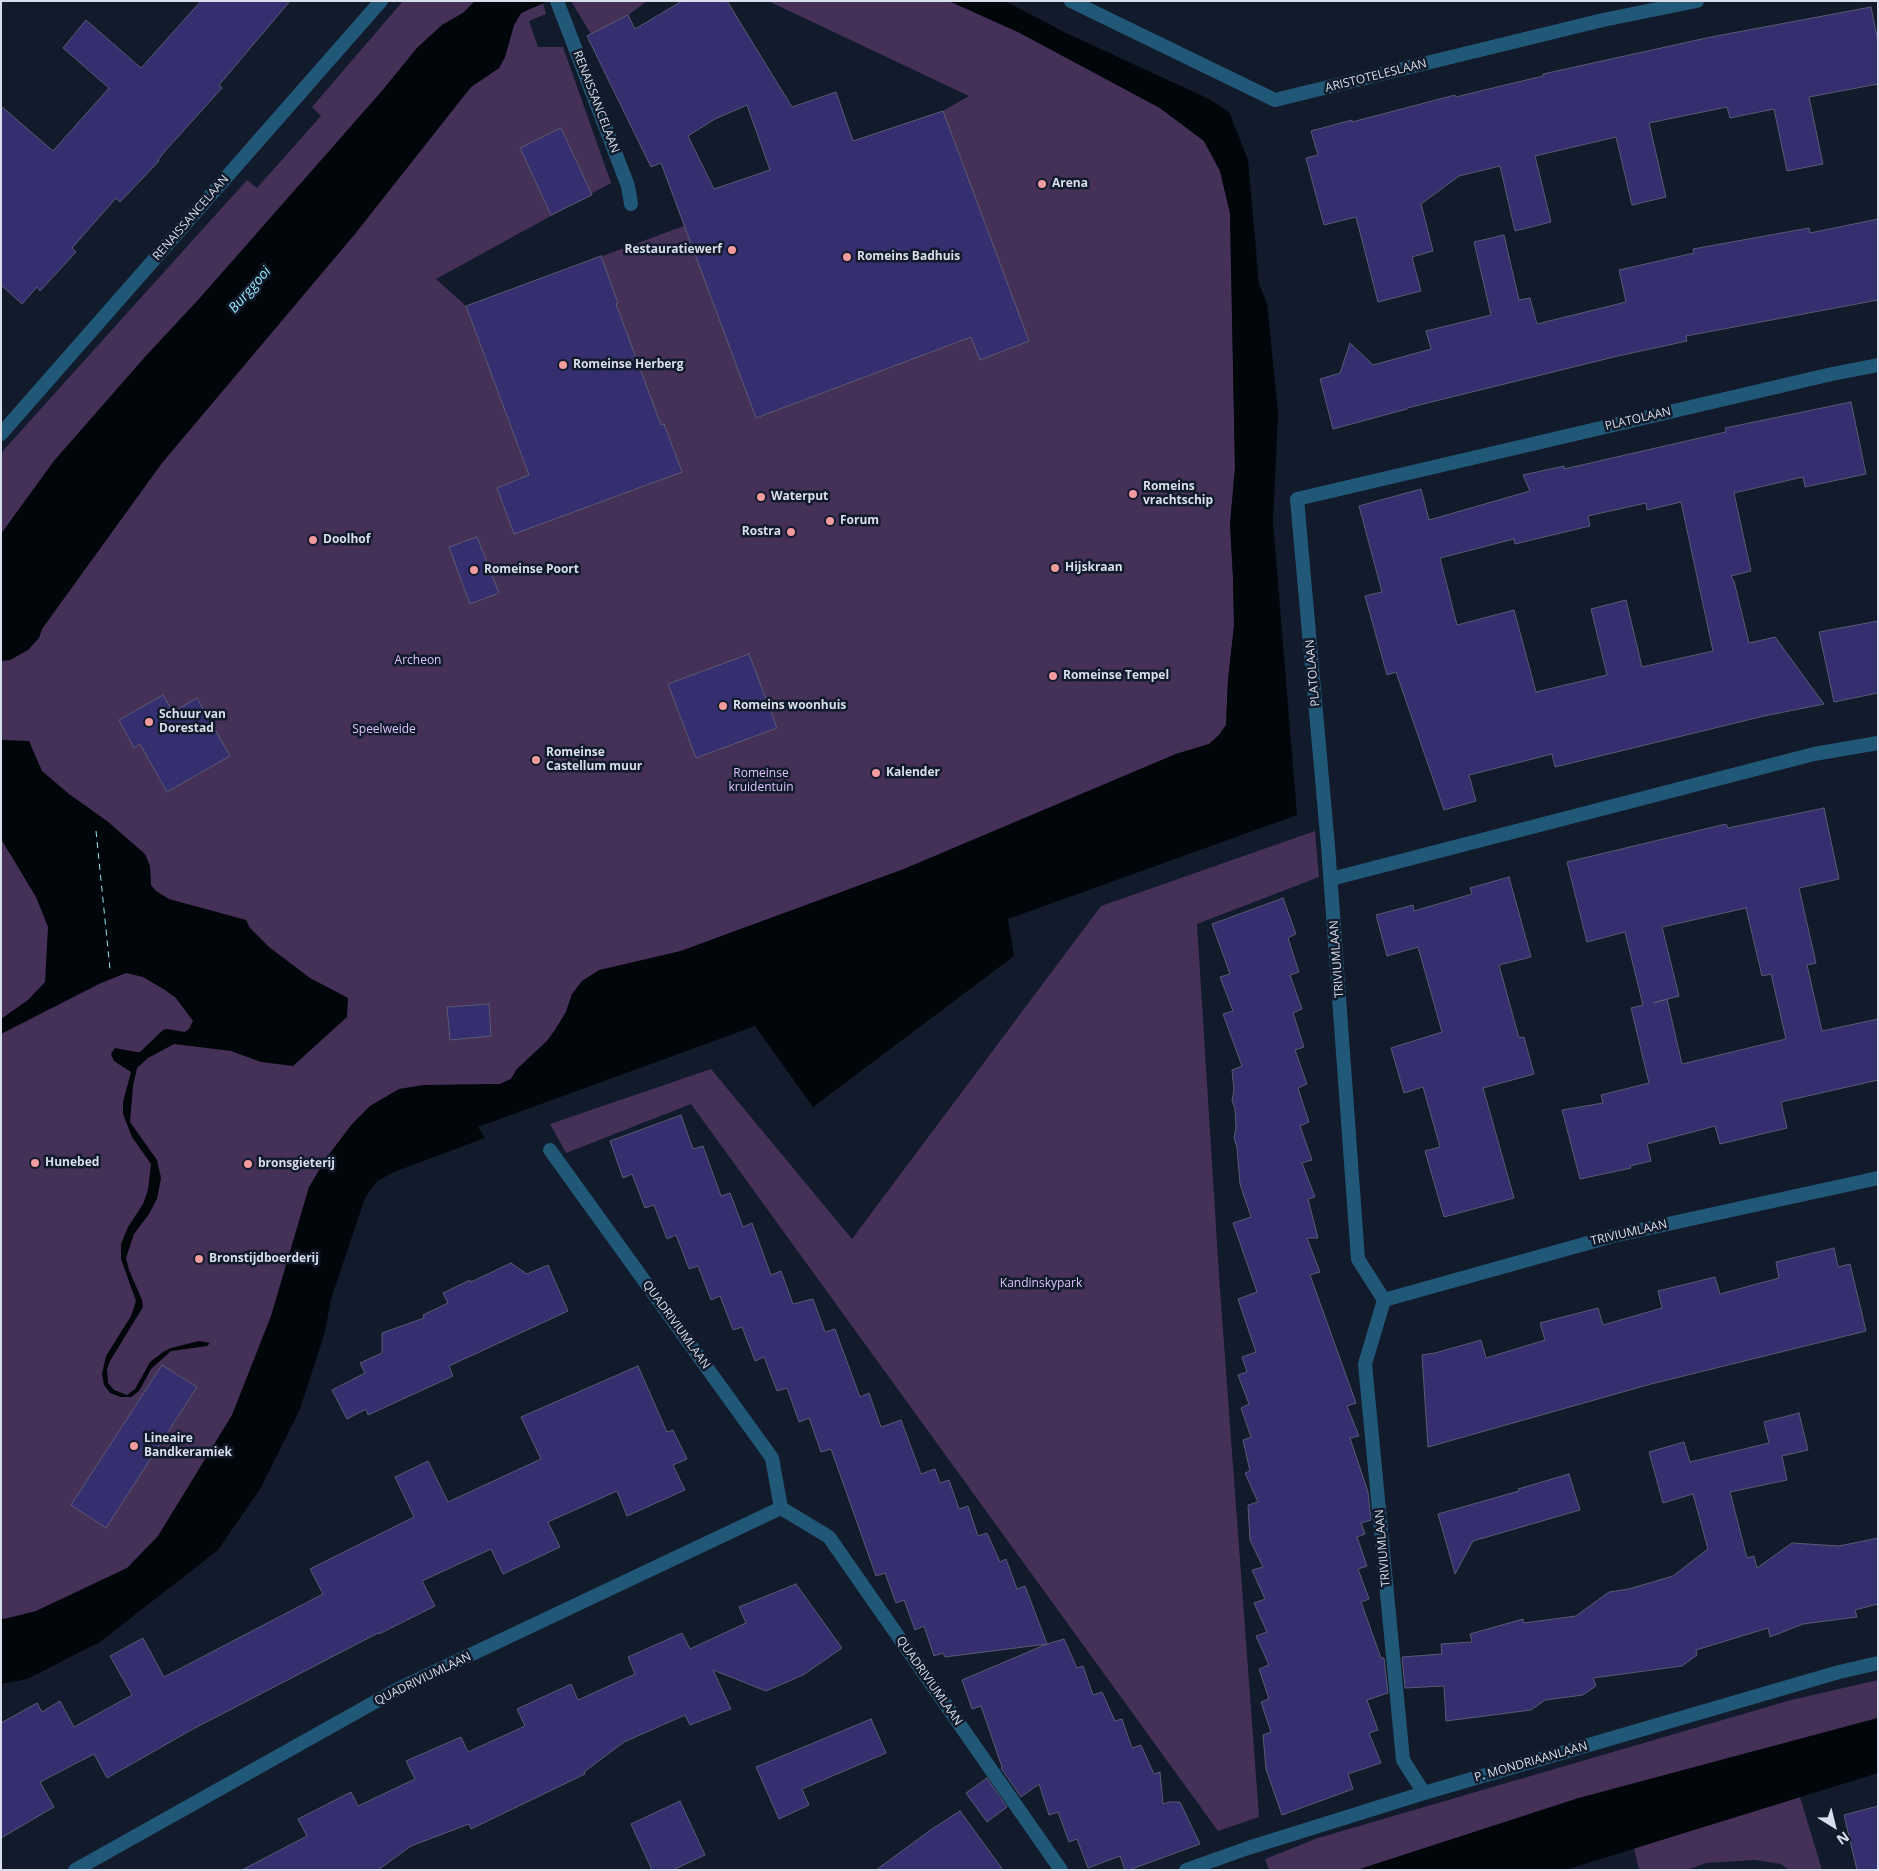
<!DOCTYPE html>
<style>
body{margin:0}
#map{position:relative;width:1879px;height:1871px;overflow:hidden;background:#111b2c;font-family:"Open Sans",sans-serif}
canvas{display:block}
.frame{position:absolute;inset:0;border:2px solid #d8dfeb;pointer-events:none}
.north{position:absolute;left:1809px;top:1801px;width:50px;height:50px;-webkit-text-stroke:4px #111b2c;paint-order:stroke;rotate:144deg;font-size:14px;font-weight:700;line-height:20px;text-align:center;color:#d8dfeb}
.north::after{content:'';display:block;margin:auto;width:18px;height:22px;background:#d8dfeb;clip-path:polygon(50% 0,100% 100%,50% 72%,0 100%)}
</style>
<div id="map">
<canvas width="1879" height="1871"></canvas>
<div class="frame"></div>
<div class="north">N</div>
</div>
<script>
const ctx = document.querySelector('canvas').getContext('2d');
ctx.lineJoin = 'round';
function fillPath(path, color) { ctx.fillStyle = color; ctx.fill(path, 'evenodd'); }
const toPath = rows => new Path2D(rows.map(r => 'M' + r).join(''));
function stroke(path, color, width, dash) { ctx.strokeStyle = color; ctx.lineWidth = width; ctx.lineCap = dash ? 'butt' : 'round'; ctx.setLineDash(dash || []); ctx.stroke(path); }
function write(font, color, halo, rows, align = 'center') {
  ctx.font = font + ' "Open Sans",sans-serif'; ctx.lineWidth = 5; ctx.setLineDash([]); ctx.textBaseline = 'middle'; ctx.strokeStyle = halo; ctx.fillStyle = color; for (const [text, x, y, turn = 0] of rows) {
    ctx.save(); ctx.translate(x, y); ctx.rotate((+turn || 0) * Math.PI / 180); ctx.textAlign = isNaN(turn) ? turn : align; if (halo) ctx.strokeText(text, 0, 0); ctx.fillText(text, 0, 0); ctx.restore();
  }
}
fillPath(toPath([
 [403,1,475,1,463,13,442,25,417,48,382,91,199,299,145,357,54,461,1,534,1,453,247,180,257,188,321,116,312,107],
 [571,1,647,1,595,41],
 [768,1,949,1,1018,32,1160,108,1204,141,1220,171,1230,213,1235,468,1230,525,1233,577,1234,626,1228,680,1226,725,1219,735,1209,744,1176,754,904,869,681,951,641,961,572,994,566,1012,555,1030,547,1041,517,1069,511,1079,500,1084,450,1085,363,1150,175,1549,1,1632,1,590,471,87,499,68,505,57,514,25,521,13,543,3,546,14,529,21,538,47,563,47,611,183,436,279,466,306,684,226,675,202,943,111,969,96],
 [1315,831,1319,877,1197,924,1220,1290,1259,1817,1218,1831,691,1104,566,1153,550,1124,711,1069,852,1239,1101,906],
 [1878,1680,1878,1718,1579,1798,1357,1870,1269,1870,1265,1859,1318,1838,1791,1700],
 [1800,1797,1822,1870,1789,1870,1781,1864,1755,1860,1706,1863,1687,1870,1639,1870,1634,1848]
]), '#453058');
fillPath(toPath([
 [475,1,548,1,521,13,514,25,505,57,499,68,471,87,355,234,162,463,42,629,39,638,28,650,10,660,1,661,1,534,54,461,145,357,199,299,382,91,417,48,442,25,463,13],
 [949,1,1005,1,1066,33,1209,99,1229,112,1248,160,1259,284,1267,303,1278,413,1273,522,1297,815,1008,919,1014,956,813,1107,755,1026,478,1127,485,1138,394,1172,377,1181,365,1198,331,1299,325,1332,300,1409,260,1489,218,1550,100,1642,27,1679,1,1684,1,1618,4,1619,36,1611,127,1568,158,1536,232,1415,271,1316,309,1187,327,1157,352,1124,370,1106,399,1089,424,1085,500,1084,511,1079,517,1069,547,1041,555,1030,566,1012,572,994,582,981,599,970,681,951,904,869,1176,754,1209,744,1219,735,1226,725,1228,680,1234,626,1233,577,1230,525,1235,468,1230,213,1220,171,1204,141,1160,108,1018,32],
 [1,740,29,741,42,771,69,794,107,821,145,854,150,866,151,885,156,891,169,899,246,920,250,928,269,947,310,978,348,998,347,1017,293,1066,261,1062,231,1051,174,1044,148,1058,137,1068,133,1086,130,1122,157,1160,161,1178,157,1199,149,1214,134,1234,126,1258,129,1270,142,1300,143,1307,110,1361,107,1369,108,1383,114,1390,127,1395,135,1389,150,1362,163,1352,171,1348,199,1341,210,1343,207,1346,171,1351,151,1369,139,1391,131,1397,121,1397,110,1393,104,1385,102,1374,106,1356,131,1316,136,1301,121,1259,121,1244,128,1227,143,1204,148,1190,151,1164,132,1137,123,1114,123,1102,131,1072,114,1061,111,1054,115,1048,136,1052,140,1052,163,1030,167,1029,185,1032,189,1029,193,1021,176,998,165,990,143,977,126,973,99,984,1,1034,1,1019,28,1000,45,982,48,927,36,897,1,839],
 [1878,1718,1878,1773,1565,1870,1357,1870,1579,1798]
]), '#000609');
stroke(toPath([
 [96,831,110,969]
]), '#96e7fa', 1, [6, 5]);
const building = toPath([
 [201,1,290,1,219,85,222,88,166,150,158,160,159,161,120,202,116,198,72,248,76,252,40,291,37,287,22,304,1,285,1,106,53,151,109,88,63,48,86,20,141,68,201,1],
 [682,1,727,1,792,107,836,92,853,141,943,111,1029,341,980,360,971,337,756,418,661,163,651,167,587,36,628,15,635,29,682,1],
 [747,105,770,170,714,189,688,136,715,119,747,105],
 [1871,7,1878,42,1878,84,1809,97,1823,164,1787,171,1774,109,1730,118,1727,107,1649,123,1666,197,1632,205,1616,137,1535,156,1551,222,1515,231,1500,166,1459,176,1421,204,1433,251,1412,257,1421,291,1378,302,1356,217,1324,225,1306,158,1318,155,1311,131,1352,120,1352,122,1455,95,1456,97,1476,92,1543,76,1543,74,1711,37,1871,7],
 [561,128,592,195,551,215,520,148,561,128],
 [1878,219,1878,300,1686,336,1687,341,1618,356,1407,408,1407,409,1333,429,1320,379,1340,373,1350,343,1373,365,1431,349,1426,331,1491,315,1474,242,1504,235,1519,300,1530,298,1537,324,1626,302,1619,270,1694,253,1693,249,1809,228,1810,233,1878,219],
 [601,256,618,303,616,304,661,425,664,424,682,472,514,534,497,488,529,475,466,306,601,256],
 [1851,402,1866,474,1805,487,1803,477,1734,493,1751,571,1731,576,1734,581,1749,643,1775,637,1824,704,1764,716,1555,767,1552,754,1469,775,1476,801,1444,810,1396,672,1387,675,1365,596,1382,592,1359,506,1421,489,1429,520,1530,491,1523,475,1564,466,1564,469,1726,432,1725,428,1851,402],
 [1681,502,1713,651,1642,667,1626,600,1591,609,1607,675,1536,692,1514,610,1457,625,1440,558,1514,539,1515,544,1590,526,1588,516,1646,503,1647,510,1681,502],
 [477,537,499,593,470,604,449,547,477,537],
 [1878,621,1878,693,1834,702,1819,632,1878,621],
 [749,654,777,728,696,758,668,684,749,654],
 [163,695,173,712,197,698,230,756,167,792,140,744,134,748,119,720,163,695],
 [1824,808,1839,879,1799,888,1816,963,1807,965,1822,1031,1878,1019,1878,1080,1781,1102,1787,1128,1720,1144,1715,1126,1647,1144,1651,1161,1630,1166,1631,1168,1580,1179,1562,1110,1603,1103,1601,1095,1649,1083,1631,1008,1643,1005,1625,932,1587,942,1567,862,1726,824,1728,828,1824,808],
 [1746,908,1762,976,1771,974,1786,1039,1682,1064,1667,999,1653,1003,1679,996,1662,927,1746,908],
 [1509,877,1531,957,1499,965,1519,1038,1524,1037,1534,1074,1483,1088,1514,1198,1444,1217,1425,1151,1440,1147,1423,1087,1404,1093,1391,1048,1442,1032,1418,947,1387,956,1376,915,1413,905,1414,911,1472,894,1470,888,1509,877],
 [1283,898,1296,934,1288,938,1299,972,1290,975,1302,1009,1293,1013,1304,1047,1295,1050,1307,1084,1298,1088,1309,1122,1300,1126,1312,1160,1302,1163,1315,1197,1308,1199,1318,1238,1307,1238,1320,1272,1310,1275,1356,1403,1347,1406,1359,1436,1350,1438,1368,1492,1371,1520,1361,1523,1365,1534,1357,1537,1367,1566,1358,1569,1369,1599,1361,1602,1381,1658,1384,1658,1388,1693,1367,1700,1378,1730,1369,1733,1381,1763,1348,1774,1353,1789,1282,1815,1266,1769,1263,1735,1271,1732,1261,1702,1269,1699,1259,1669,1269,1665,1256,1636,1267,1632,1254,1603,1265,1599,1252,1570,1263,1567,1250,1540,1248,1505,1258,1502,1245,1473,1250,1471,1243,1440,1251,1437,1241,1408,1249,1404,1238,1375,1247,1372,1242,1357,1256,1352,1238,1299,1257,1292,1233,1223,1251,1217,1240,1184,1237,1147,1234,1138,1236,1128,1235,1109,1232,1100,1234,1090,1232,1070,1242,1066,1223,1014,1233,1011,1220,977,1230,974,1212,924,1283,898],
 [489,1004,491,1036,450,1040,447,1007,489,1004],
 [681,1115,693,1149,703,1146,721,1196,730,1193,743,1227,752,1223,771,1275,781,1271,793,1304,813,1299,825,1332,835,1329,860,1397,869,1393,881,1427,901,1420,921,1474,935,1469,940,1483,949,1480,959,1509,968,1506,978,1536,987,1533,1000,1562,1006,1559,1017,1589,1025,1586,1047,1644,1064,1639,1077,1668,1083,1666,1093,1695,1102,1692,1115,1721,1122,1719,1132,1748,1141,1745,1154,1774,1160,1772,1163,1804,1169,1802,1180,1802,1200,1844,1129,1870,1125,1870,1120,1856,1088,1868,1077,1839,1069,1842,1058,1812,1049,1815,1039,1784,1021,1797,1001,1768,1002,1767,981,1706,972,1709,962,1680,1047,1644,945,1657,943,1653,934,1656,924,1626,915,1630,904,1600,896,1603,885,1573,876,1576,831,1449,821,1452,809,1418,799,1422,787,1388,777,1391,764,1357,755,1361,742,1327,733,1330,720,1296,711,1300,698,1266,689,1269,676,1235,667,1239,654,1205,645,1208,632,1174,623,1178,610,1141,681,1115],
 [1834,1248,1838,1267,1850,1264,1866,1331,1651,1384,1428,1447,1422,1355,1435,1353,1481,1340,1486,1358,1545,1340,1540,1323,1598,1308,1603,1325,1662,1308,1658,1291,1715,1277,1720,1294,1779,1278,1776,1262,1834,1248],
 [511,1263,527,1274,548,1265,568,1311,449,1366,453,1376,368,1415,366,1409,347,1419,332,1390,365,1373,360,1363,382,1353,382,1333,424,1318,423,1315,448,1303,443,1293,470,1280,471,1282,511,1263],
 [162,1365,197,1387,106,1528,71,1505,162,1365],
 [638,1366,667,1432,673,1430,687,1459,673,1465,685,1490,627,1516,617,1491,548,1522,560,1547,503,1574,491,1549,422,1581,435,1606,379,1634,378,1633,193,1729,107,1778,94,1754,40,1782,54,1807,1,1838,1,1723,37,1703,42,1712,60,1701,74,1727,132,1695,110,1656,143,1638,164,1677,323,1594,310,1569,414,1517,395,1477,428,1461,448,1502,541,1459,521,1417,638,1366],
 [1799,1413,1808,1450,1782,1456,1787,1480,1730,1492,1747,1558,1754,1556,1757,1568,1792,1543,1839,1546,1878,1538,1878,1604,1855,1610,1857,1617,1803,1624,1770,1637,1768,1628,1696,1650,1697,1655,1682,1666,1593,1678,1596,1686,1583,1695,1545,1700,1531,1710,1446,1721,1444,1686,1405,1688,1402,1657,1442,1654,1441,1644,1472,1642,1470,1634,1523,1619,1524,1623,1576,1616,1609,1592,1629,1589,1673,1576,1708,1549,1693,1494,1663,1503,1649,1452,1684,1442,1690,1462,1769,1443,1764,1422,1799,1413],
 [1569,1474,1580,1510,1473,1541,1455,1574,1438,1514,1519,1491,1518,1489,1569,1474],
 [796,1584,842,1648,803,1675,766,1691,713,1670,731,1709,690,1725,685,1715,624,1742,584,1772,585,1774,471,1829,469,1824,411,1846,378,1870,242,1870,307,1836,298,1819,351,1792,358,1806,415,1779,406,1761,461,1737,468,1752,525,1726,517,1709,571,1684,578,1700,635,1674,628,1657,682,1633,690,1649,746,1623,739,1607,796,1584],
 [871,1719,886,1753,802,1789,809,1805,779,1819,756,1767,871,1719],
 [987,1778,1007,1807,987,1822,966,1793,987,1778],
 [680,1801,705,1855,673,1870,652,1870,631,1824,680,1801],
 [1878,1806,1878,1870,1857,1870,1844,1815,1878,1806],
 [960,1811,1003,1870,876,1870,932,1829,960,1811]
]);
fillPath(building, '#352f70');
stroke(building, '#5a5a71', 1);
stroke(toPath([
 [557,1,628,186,631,204]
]), '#225877', 14);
stroke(toPath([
 [1071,1,1275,100,1603,20,1697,1],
 [1,434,381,1],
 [1331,879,1814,754,1878,743],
 [550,1150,772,1458,781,1508,829,1537,1061,1870],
 [1384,1300,1613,1236,1878,1178],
 [1424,1793,1403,1760,1365,1364,1384,1300,1358,1259,1328,846,1297,499,1832,374,1878,365],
 [75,1870,398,1689,781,1508],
 [1186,1870,1248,1848,1424,1793,1839,1672,1878,1663]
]), '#225877', 14);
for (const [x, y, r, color] of [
 [1042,184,5,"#f49b9f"],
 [732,250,5,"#f49b9f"],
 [847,257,5,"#f49b9f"],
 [563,365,5,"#f49b9f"],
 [1133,494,5,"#f49b9f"],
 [761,497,5,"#f49b9f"],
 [830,521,5,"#f49b9f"],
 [791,532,5,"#f49b9f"],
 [313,540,5,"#f49b9f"],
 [1055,568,5,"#f49b9f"],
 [474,570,5,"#f49b9f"],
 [1053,676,5,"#f49b9f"],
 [723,706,5,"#f49b9f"],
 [149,722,5,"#f49b9f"],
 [536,760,5,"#f49b9f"],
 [876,773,5,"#f49b9f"],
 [35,1163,5,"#f49b9f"],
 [248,1164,5,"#f49b9f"],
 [199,1259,5,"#f49b9f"],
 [134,1446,5,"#f49b9f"]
]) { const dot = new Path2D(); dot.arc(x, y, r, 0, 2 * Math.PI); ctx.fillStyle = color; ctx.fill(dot); stroke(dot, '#111b2c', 2); }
write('12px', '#d8dfeb', '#111b2c', [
 ["ARISTOTELESLAAN",1376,76,-14],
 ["RENAISSANCELAAN",596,102,69],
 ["RENAISSANCELAAN",191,218,-49],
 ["PLATOLAAN",1638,419,-13],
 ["PLATOLAAN",1313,673,-95],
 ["TRIVIUMLAAN",1337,959,-94],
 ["TRIVIUMLAAN",1629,1233,-13],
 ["QUADRIVIUMLAAN",676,1325,54],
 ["TRIVIUMLAAN",1383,1548,-95],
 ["QUADRIVIUMLAAN",423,1679,-26],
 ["QUADRIVIUMLAAN",929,1681,55],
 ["P. MONDRIAANLAAN",1531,1762,-16]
]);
write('bold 12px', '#d8dfeb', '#111b2c', [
 ["Arena",1052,184],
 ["Restauratiewerf",722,250,"right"],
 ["Romeins Badhuis",857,257],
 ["Romeinse Herberg",573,365],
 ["Romeins",1143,487],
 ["vrachtschip",1143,501],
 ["Waterput",771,497],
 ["Forum",840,521],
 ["Rostra",781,532,"right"],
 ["Doolhof",323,540],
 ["Hijskraan",1065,568],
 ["Romeinse Poort",484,570],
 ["Romeinse Tempel",1063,676],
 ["Romeins woonhuis",733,706],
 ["Schuur van",159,715],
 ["Dorestad",159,729],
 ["Romeinse",546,753],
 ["Castellum muur",546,767],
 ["Kalender",886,773],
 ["Hunebed",45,1163],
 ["bronsgieterij",258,1164],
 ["Bronstijdboerderij",209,1259],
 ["Lineaire",144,1439],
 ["Bandkeramiek",144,1453]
], 'left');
write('12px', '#dfc3fc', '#111b2c', [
 ["Archeon",418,661],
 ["Speelweide",384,730],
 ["Romeinse",761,774],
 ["kruidentuin",761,788],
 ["Kandinskypark",1041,1284]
]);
write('italic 14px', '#96e7fa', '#111b2c', [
 ["Burggooi",250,290,-49]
]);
</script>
